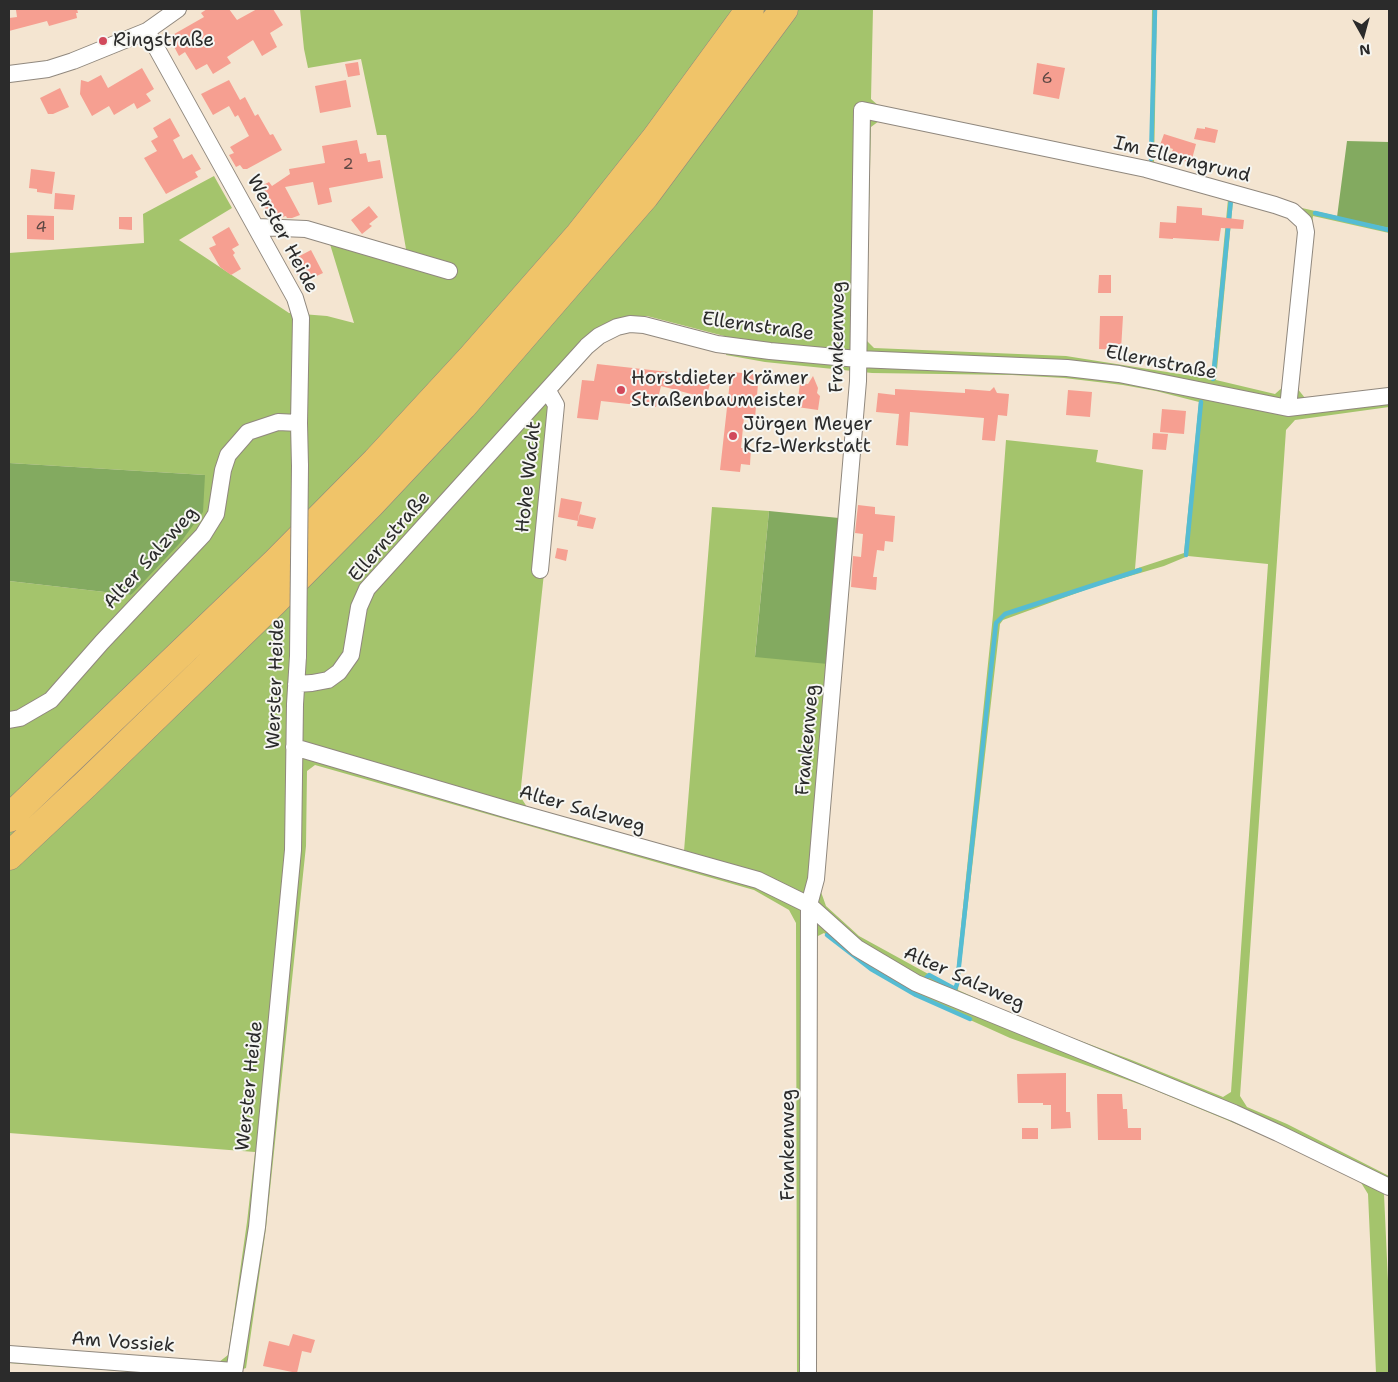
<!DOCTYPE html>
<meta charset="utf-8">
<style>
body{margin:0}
#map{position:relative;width:1398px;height:1382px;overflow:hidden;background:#f4e5d1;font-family:"Shantell Sans",sans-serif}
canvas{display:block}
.frame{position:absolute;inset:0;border:10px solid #2b2b2b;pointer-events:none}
.north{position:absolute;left:1338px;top:10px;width:50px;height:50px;-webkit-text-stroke:4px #f6f6f2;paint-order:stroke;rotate:173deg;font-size:14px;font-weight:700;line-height:20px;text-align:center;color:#2b2b2b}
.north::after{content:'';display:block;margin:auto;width:18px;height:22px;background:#2b2b2b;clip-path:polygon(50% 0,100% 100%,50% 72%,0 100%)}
</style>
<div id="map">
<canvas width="1398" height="1382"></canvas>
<div class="frame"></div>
<div class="north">N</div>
</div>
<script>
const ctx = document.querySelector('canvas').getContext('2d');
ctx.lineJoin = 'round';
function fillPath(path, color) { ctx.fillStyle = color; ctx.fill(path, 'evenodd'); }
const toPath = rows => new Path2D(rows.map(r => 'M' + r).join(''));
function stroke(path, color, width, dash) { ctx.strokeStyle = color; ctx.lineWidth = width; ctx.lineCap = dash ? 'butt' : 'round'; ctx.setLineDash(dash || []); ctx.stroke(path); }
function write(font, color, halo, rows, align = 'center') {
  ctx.font = font + ' "Shantell Sans",sans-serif'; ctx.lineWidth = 4; ctx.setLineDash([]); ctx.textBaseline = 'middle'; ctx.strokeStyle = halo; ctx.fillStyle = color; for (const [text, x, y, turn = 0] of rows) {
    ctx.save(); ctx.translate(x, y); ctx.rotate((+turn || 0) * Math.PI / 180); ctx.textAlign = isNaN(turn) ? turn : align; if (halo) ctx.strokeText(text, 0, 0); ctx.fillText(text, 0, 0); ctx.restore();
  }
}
fillPath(toPath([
 [300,9,873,9,871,99,880,107,1150,164,1152,9,1157,9,1154,165,1302,208,1389,228,1389,233,1313,216,1297,388,1305,398,1389,388,1389,407,1295,420,1286,430,1240,1096,1247,1107,1287,1124,1389,1176,1389,1195,1384,1194,1389,1303,1389,1373,1376,1373,1368,1194,1360,1181,1280,1142,1147,1087,1010,1038,917,996,845,951,824,933,816,937,817,1373,797,1373,796,923,789,910,754,890,315,765,307,771,306,846,266,1228,246,1368,232,1373,148,1373,9,1363,9,1346,219,1362,228,1355,247,1222,255,1152,9,1133,9,581,131,595,205,475,9,463,9,253,144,243,143,214,214,176,232,208,179,240,289,313,327,316,354,323,326,231,406,249,386,135,377,135,361,59,308,68,304,49],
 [879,121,1147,176,1228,199,1211,379,1066,356,874,348,866,340,871,127],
 [1233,201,1291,218,1299,229,1284,386,1275,394,1216,380],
 [647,316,728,337,726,355,765,362,872,373,1012,375,1064,378,1123,385,1156,391,1199,402,1184,553,1135,569,1143,470,1096,462,1098,450,1006,440,993,615,955,985,952,987,859,936,826,906,821,892,844,618,755,656,769,511,712,507,684,851,527,807,520,796,545,564,557,437,543,384,594,331,605,324],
 [1188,556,1268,564,1231,1092,1223,1097,1129,1059,1022,1019,958,990,1000,624,1003,620,1096,586,1164,566]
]), '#a4c46c');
fillPath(toPath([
 [1347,141,1389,142,1389,228,1337,217],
 [9,463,205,475,203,512,180,543,131,595,9,581],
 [769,511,839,518,828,664,755,657]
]), '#83aa60');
stroke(toPath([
 [1151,159,1155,9],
 [1315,213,1389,230],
 [1213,379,1231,199,1233,200],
 [1186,555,1201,402],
 [827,935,871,969,916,995,970,1019],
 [926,978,929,975,955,989,957,984,996,623,1005,614,1140,570]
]), '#55bcd3', 4.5);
fillPath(toPath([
 [27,9,77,9,78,13,76,13,77,18,49,26,47,21,9,31,9,18,17,17,16,10],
 [207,9,229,9,237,20,257,9,273,9,283,25,270,33,277,47,262,56,253,40,227,57,231,63,213,74,207,64,196,70,185,52,179,56,169,37,204,17,201,13],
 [358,62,360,75,348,77,345,64],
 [1037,63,1065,68,1059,99,1033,94],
 [142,68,154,89,146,94,151,101,137,109,134,103,114,115,109,106,92,116,80,94,81,80,88,82,101,75,108,88],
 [229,80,240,100,245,97,255,116,258,114,270,135,273,134,282,150,247,169,243,169,240,165,236,167,229,155,234,153,230,147,249,136,238,115,235,117,229,106,213,115,201,94],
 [346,80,351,107,320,113,315,86],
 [60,88,69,107,53,114,48,114,40,98],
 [170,118,180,136,173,140,183,159,192,154,201,169,195,172,198,177,166,194,144,158,157,151,151,141,158,137,153,128],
 [1205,127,1218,130,1215,143,1194,139,1197,128,1205,129],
 [1164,134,1196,144,1191,163,1170,157,1173,149,1160,145],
 [357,140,360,154,366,153,368,162,380,160,383,178,329,188,332,202,318,205,313,182,285,187,300,215,292,218,287,218,286,216,278,218,275,213,269,216,255,189,269,182,272,186,290,174,289,169,325,163,322,146],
 [31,169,55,172,52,194,37,192,37,189,29,188],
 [55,193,75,195,73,210,54,209],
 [369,206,378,217,369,224,372,226,362,234,351,220],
 [1177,206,1202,208,1202,215,1244,220,1243,229,1221,228,1219,241,1173,238,1173,239,1159,238,1160,222,1176,223],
 [27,215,54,216,54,240,27,239],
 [119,217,132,217,132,230,119,229],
 [229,227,239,245,232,249,235,253,233,255,241,269,231,275,220,267,209,248,216,245,212,237],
 [311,250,323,273,302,283,290,261],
 [1099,275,1111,275,1111,293,1098,293],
 [1100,316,1123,316,1121,350,1099,349],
 [597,364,687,374,711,380,706,398,661,386,656,407,601,401,598,420,577,418,582,380,594,381],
 [731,372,754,374,754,384,758,384,755,418,744,417,741,448,751,448,750,465,741,464,740,472,720,470],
 [813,376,818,388,817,393,820,396,818,410,797,407,800,383,808,384],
 [994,387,997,393,1009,394,1007,416,998,415,995,441,982,440,984,418,910,412,908,446,896,445,899,414,876,412,878,393,895,395,895,389,965,393,965,389,990,391],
 [1068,390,1092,392,1090,417,1066,415],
 [1162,409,1186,411,1184,434,1160,432],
 [1153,433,1168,434,1166,450,1152,449],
 [561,498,582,502,578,521,558,517],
 [858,505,875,507,875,514,895,516,893,542,885,541,884,551,877,550,873,577,877,577,876,590,851,587,853,556,861,557,863,534,855,533],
 [579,514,596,518,593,529,577,526],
 [557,548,568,550,566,561,555,558],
 [1066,1073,1066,1112,1070,1112,1071,1128,1051,1129,1051,1105,1043,1105,1043,1103,1018,1103,1017,1074],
 [1097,1094,1122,1094,1123,1109,1127,1109,1128,1128,1141,1128,1141,1140,1098,1140],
 [1022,1128,1038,1128,1038,1139,1022,1139],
 [293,1334,315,1340,311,1353,302,1351,297,1373,263,1366,269,1341,289,1346]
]), '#f69f91');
const street = toPath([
 [147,31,295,298,301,318,299,423,300,466],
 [9,74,48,69,73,61,147,31,178,9],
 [257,227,306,229,449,271],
 [540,570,556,405,548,391],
 [296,684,312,683,328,680,339,672,351,655,359,607,367,589,587,346,599,336,617,327,630,324,644,325,717,344,770,351,858,359,1067,368,1119,374,1288,408,1389,396],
 [9,720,20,718,51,700,102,642,203,535,216,514,223,470,228,455,248,432,278,422,299,423],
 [294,747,512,811,758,880,809,905,857,948,916,983,1234,1113,1278,1133,1389,1187],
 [9,1354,234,1371],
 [234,1373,257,1227,293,850,295,704,298,656],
 [808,1373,809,905,816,879,858,381,862,110,1146,169,1275,205,1292,211,1304,222,1306,232,1288,408]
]);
const highway = toPath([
 [9,818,276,562,376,461,472,357,579,235,655,139,750,9],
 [9,856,86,784,273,603,370,505,463,406,645,196,784,9]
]);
stroke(street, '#90887e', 18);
stroke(highway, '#90887e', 29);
stroke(street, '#fff', 16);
stroke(highway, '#f0c469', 28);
const streetBridge = toPath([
 [298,656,300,466]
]);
stroke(streetBridge, '#90887e', 18, []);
stroke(streetBridge, '#fff', 16);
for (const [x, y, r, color] of [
 [103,41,5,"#d1495b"],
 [621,390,5,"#d1495b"],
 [733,436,5,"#d1495b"]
]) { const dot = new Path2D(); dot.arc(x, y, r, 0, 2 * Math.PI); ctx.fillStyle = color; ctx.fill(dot); stroke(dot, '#f6f6f2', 2); }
write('16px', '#5e4844', null, [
 ["6",1047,79],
 ["2",348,165],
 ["4",41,228]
]);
write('19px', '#2b2b2b', '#f6f6f2', [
 ["Ringstraße",113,41],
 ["Horstdieter Krämer",631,379],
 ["Straßenbaumeister",631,401],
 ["Jürgen Meyer",743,425],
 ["Kfz-Werkstatt",743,447]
], 'left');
write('19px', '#2b2b2b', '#f6f6f2', [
 ["Im Ellerngrund",1182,160,14],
 ["Werster Heide",282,234,62],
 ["Ellernstraße",758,327,8],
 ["Frankenweg",838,337,-89],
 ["Ellernstraße",1161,363,11],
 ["Hohe Wacht",529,477,-84],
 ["Ellernstraße",390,537,-49],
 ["Alter Salzweg",151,558,-48],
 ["Werster Heide",276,684,-88],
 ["Frankenweg",808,740,-85],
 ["Alter Salzweg",582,810,16],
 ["Alter Salzweg",964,979,24],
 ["Werster Heide",250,1086,-84],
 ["Frankenweg",789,1145,-90],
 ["Am Vossiek",123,1343,4]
]);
</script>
